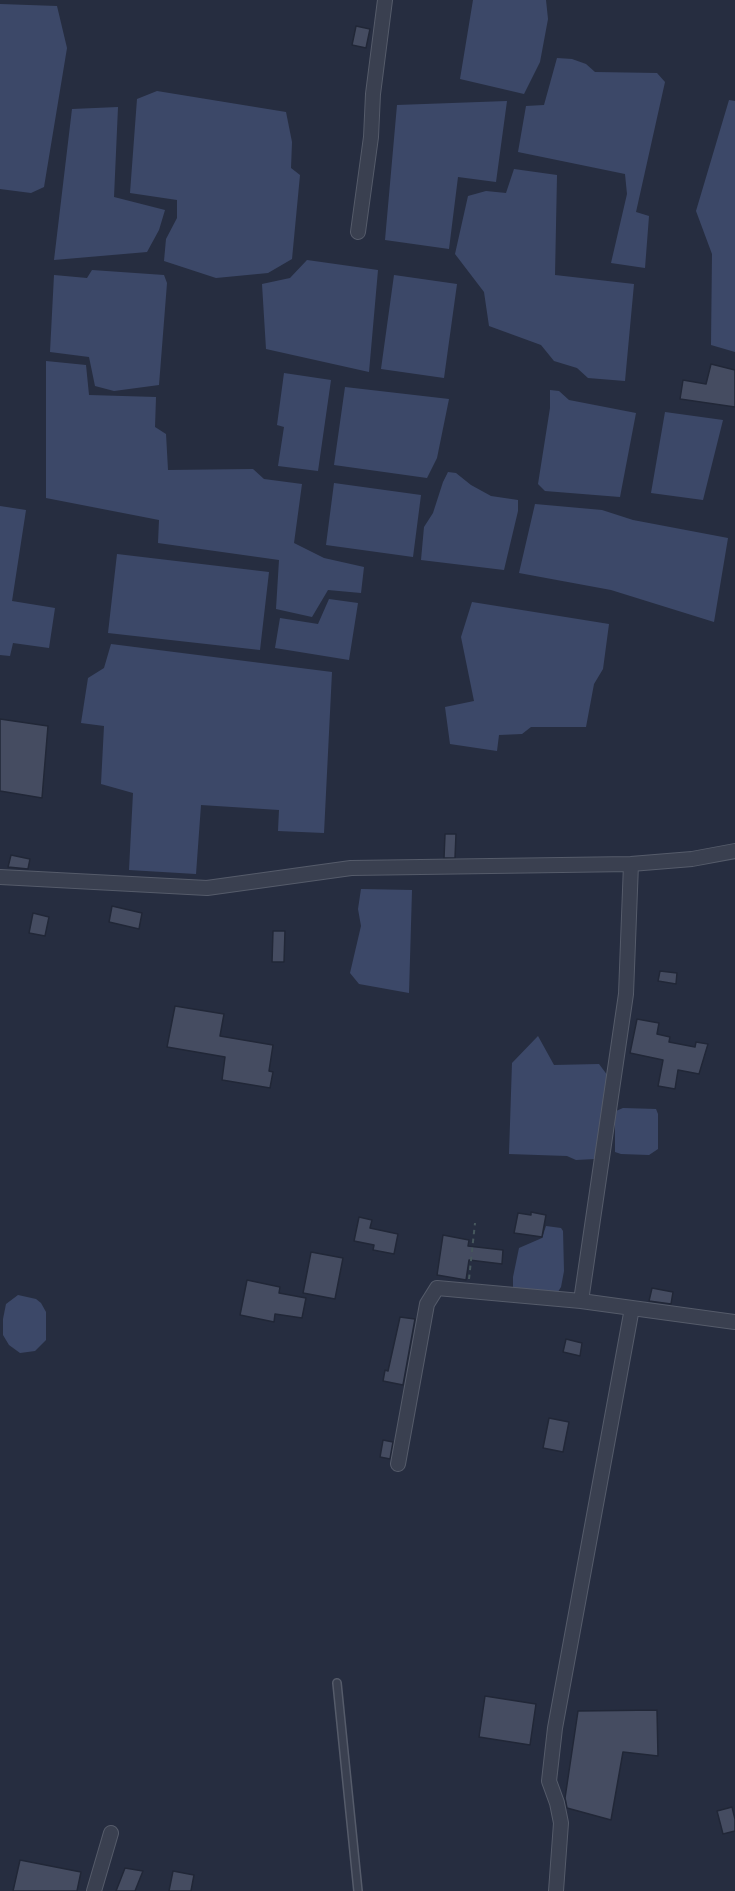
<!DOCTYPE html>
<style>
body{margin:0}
canvas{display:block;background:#262d40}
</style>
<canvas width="735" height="1891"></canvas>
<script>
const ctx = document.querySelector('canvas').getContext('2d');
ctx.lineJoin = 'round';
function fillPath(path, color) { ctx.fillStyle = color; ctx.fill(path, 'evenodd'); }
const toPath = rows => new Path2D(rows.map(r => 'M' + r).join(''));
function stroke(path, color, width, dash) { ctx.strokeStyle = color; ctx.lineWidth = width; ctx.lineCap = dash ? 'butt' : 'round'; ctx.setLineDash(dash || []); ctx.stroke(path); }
fillPath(toPath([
 [473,0,546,0,548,19,540,62,524,94,460,79],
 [0,4,57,6,67,48,44,187,31,193,0,189],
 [557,58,572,59,586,64,595,72,657,73,665,82,636,212,649,216,645,268,611,263,627,194,625,174,518,152,526,106,544,105],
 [157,91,286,112,292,142,291,168,300,175,292,259,268,273,216,278,164,261,166,239,177,218,177,200,130,193,137,99],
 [729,100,735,101,735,352,711,345,712,254,696,211],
 [507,101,496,182,458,177,449,249,385,240,397,105],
 [118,107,114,197,165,210,159,230,147,252,54,260,72,109],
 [514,169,557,175,555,275,634,284,625,381,588,378,577,368,554,361,541,345,489,326,484,292,455,254,468,196,486,191,506,193],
 [307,260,378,270,369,372,266,349,262,284,290,278],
 [92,270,164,275,167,283,159,385,114,391,95,386,89,357,50,352,54,275,87,278],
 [394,275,457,284,444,378,381,369],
 [46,361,86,365,89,395,156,397,155,427,166,434,168,470,253,469,264,479,302,484,294,543,324,558,364,567,361,593,328,590,312,617,276,609,279,560,158,543,159,520,46,498],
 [284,373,331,380,318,471,278,466,284,427,277,425],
 [345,387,449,399,437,458,427,478,334,465],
 [550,390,559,391,569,400,636,413,620,497,545,491,538,484,550,408],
 [665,412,723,420,703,500,651,493],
 [448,472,456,473,471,485,491,496,518,500,518,511,504,570,421,560,424,527,433,513,443,482],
 [334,483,421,495,413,557,326,545],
 [535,504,602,510,633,520,728,538,714,622,611,590,519,573],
 [0,506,26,510,12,601,55,608,49,648,13,643,10,656,0,655],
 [117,554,269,572,260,650,108,633],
 [329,599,358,603,349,660,275,648,280,618,318,624],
 [472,602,609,624,603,669,594,684,586,727,531,727,522,734,499,735,497,751,450,744,445,707,474,701,461,637],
 [111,644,332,672,324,833,278,831,279,810,201,805,196,874,129,870,133,793,101,784,104,726,81,723,88,678,104,668],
 [361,889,412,890,409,993,359,984,350,973,361,926,358,909],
 [538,1036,554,1065,599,1064,608,1076,595,1159,576,1160,567,1156,509,1154,512,1063],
 [623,1108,656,1109,658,1114,658,1149,649,1155,621,1154,615,1152,615,1116,616,1111],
 [546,1226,561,1228,563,1231,564,1271,561,1287,556,1295,513,1290,513,1277,519,1248,542,1238],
 [18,1295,36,1299,41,1303,46,1312,46,1340,35,1351,20,1353,9,1345,3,1335,3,1319,6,1304]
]), '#3c4868');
const building = toPath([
 [356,26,370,29,366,48,352,45,356,26],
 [711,364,735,370,735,407,680,399,683,380,706,384,711,364],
 [0,719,48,726,42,798,0,791,0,719],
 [445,834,456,834,455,858,444,858,445,834],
 [11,855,30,859,28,869,8,867,11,855],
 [112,906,142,913,139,929,109,922,112,906],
 [33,913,49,917,45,936,29,933,33,913],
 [273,931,285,931,284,962,272,962,273,931],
 [660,971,677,973,676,984,658,981,660,971],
 [175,1006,224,1014,220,1036,273,1045,269,1071,273,1072,270,1088,222,1080,225,1057,167,1047,175,1006],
 [637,1019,659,1023,657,1034,670,1037,669,1042,695,1047,696,1042,708,1044,699,1074,678,1070,675,1089,658,1086,663,1060,630,1053,637,1019],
 [531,1212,546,1215,542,1237,514,1233,518,1213,531,1215,531,1212],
 [359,1217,372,1220,370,1228,398,1234,394,1254,373,1250,374,1245,354,1241,359,1217],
 [443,1235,469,1240,468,1246,503,1250,502,1264,469,1260,466,1280,437,1275,443,1235],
 [311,1252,343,1258,335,1299,303,1293,311,1252],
 [247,1280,280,1287,279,1293,306,1298,302,1318,275,1314,274,1322,240,1315,247,1280],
 [652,1288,673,1292,671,1304,649,1301,652,1288],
 [400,1317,415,1319,403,1385,383,1381,385,1370,388,1371,400,1317],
 [566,1339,582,1343,580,1356,563,1352,566,1339],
 [549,1418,569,1422,563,1452,543,1448,549,1418],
 [383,1440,393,1442,390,1459,380,1457,383,1440],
 [485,1696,536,1704,530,1745,479,1737,485,1696],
 [657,1710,658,1756,623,1752,611,1820,567,1808,565,1798,578,1711,657,1710],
 [732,1807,735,1819,735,1831,723,1834,717,1811,732,1807],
 [20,1860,81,1872,77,1891,13,1891,20,1860],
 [125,1868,143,1871,135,1891,116,1891,125,1868],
 [173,1871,194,1875,191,1891,169,1891,173,1871]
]);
fillPath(building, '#454c61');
stroke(building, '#212737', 1.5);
const service = toPath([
 [337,1683,358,1891]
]);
const minor = toPath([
 [358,232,371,137,373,94,385,0],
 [0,877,207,888,351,868,631,864,692,859,735,851],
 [581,1301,735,1322],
 [398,1464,427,1304,437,1288,581,1301,626,994,631,864],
 [94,1891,111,1833],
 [556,1891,561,1823,557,1803,549,1781,555,1728,632,1308]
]);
stroke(service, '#555b6a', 10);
stroke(minor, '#555b6a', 16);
stroke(toPath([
 [469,1279,475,1223]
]), '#46575d', 2, [4.5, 4.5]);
stroke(service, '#3a4050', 7);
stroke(minor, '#3a4050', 14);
</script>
